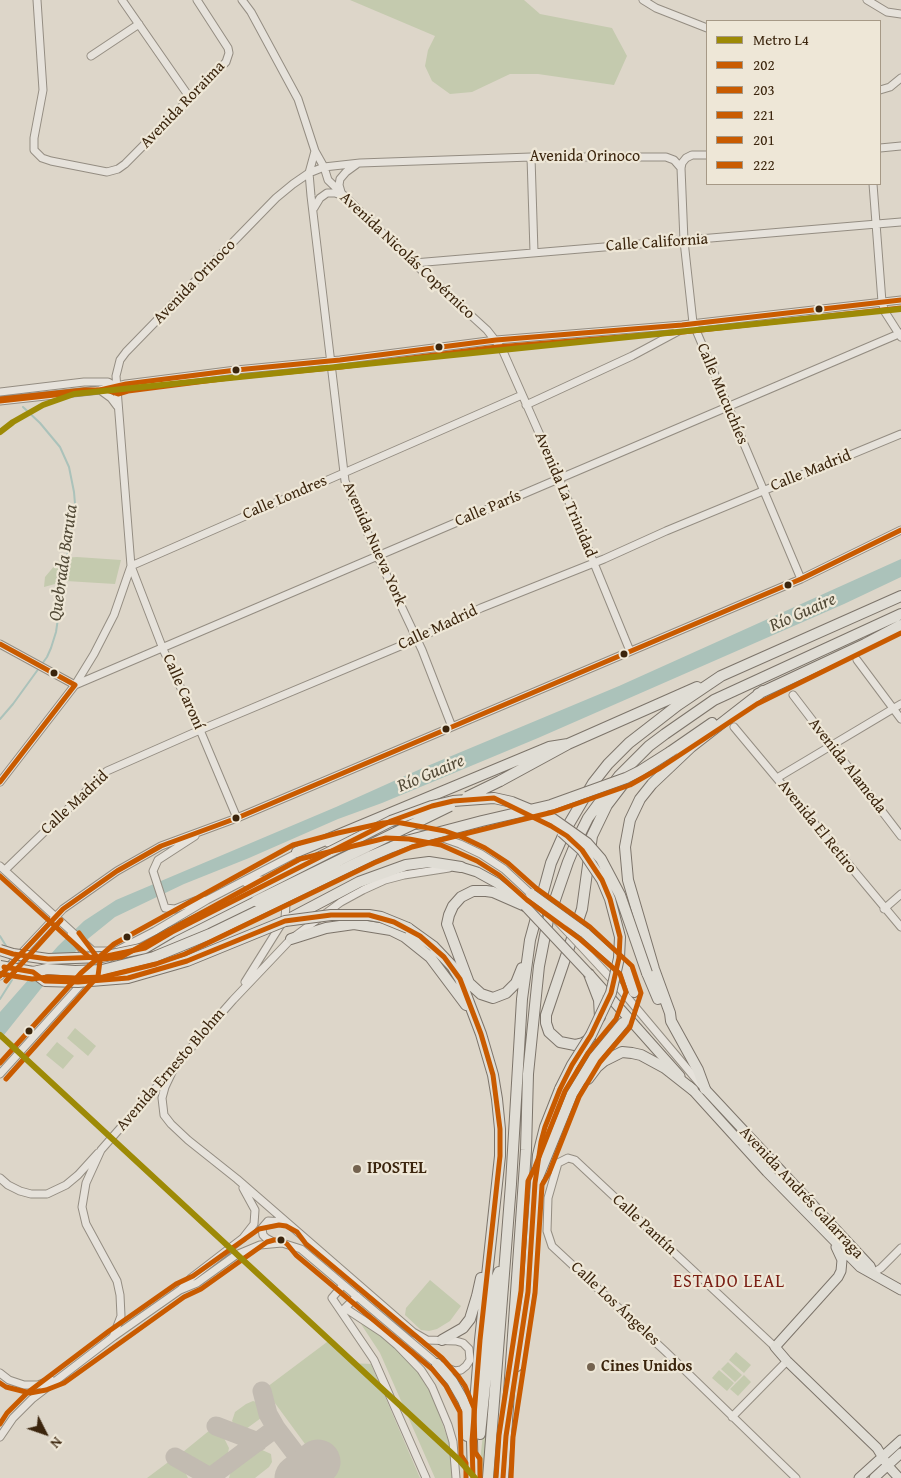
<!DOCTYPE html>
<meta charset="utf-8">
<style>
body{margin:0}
#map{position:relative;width:901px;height:1478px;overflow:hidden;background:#ddd6c9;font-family:"Gentium Book Plus",serif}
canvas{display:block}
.legend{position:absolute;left:706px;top:20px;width:175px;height:165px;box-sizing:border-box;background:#eee7d7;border:1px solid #a69986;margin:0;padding:6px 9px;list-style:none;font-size:15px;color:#3b250d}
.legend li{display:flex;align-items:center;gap:10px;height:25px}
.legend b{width:25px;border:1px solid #a69986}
.north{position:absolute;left:20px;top:1408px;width:50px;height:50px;-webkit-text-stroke:4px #eee7d7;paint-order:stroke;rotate:131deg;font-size:14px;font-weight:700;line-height:20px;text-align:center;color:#3b250d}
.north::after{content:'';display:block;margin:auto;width:18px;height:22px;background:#3b250d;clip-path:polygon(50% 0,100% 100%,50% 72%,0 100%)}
</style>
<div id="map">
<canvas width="901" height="1478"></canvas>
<ul class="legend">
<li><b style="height:6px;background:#9d8a06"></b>Metro L4</li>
<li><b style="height:6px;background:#c95b00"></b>202</li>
<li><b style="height:6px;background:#c95b00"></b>203</li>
<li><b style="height:6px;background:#c95b00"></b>221</li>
<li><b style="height:6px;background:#c95b00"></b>201</li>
<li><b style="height:6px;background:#c95b00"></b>222</li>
</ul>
<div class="north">N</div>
</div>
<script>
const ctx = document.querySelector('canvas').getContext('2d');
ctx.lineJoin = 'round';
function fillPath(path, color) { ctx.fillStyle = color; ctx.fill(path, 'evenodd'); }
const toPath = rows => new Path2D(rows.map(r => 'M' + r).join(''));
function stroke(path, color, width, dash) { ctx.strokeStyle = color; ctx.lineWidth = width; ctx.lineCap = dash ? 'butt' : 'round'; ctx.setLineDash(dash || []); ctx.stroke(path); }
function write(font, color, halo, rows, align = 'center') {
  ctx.font = font + ' "Gentium Book Plus",serif'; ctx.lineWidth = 4.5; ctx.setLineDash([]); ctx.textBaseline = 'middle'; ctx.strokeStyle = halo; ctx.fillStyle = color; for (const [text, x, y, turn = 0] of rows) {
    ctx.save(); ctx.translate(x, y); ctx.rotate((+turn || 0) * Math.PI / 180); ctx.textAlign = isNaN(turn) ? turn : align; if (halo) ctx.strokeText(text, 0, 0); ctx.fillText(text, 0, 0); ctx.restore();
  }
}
fillPath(toPath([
 [350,0,524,0,540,14,612,28,627,56,614,85,538,74,510,74,472,92,450,94,432,81,425,66,428,50,435,36],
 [77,557,121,560,115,584,66,581,44,587,45,577,61,558],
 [75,1028,96,1046,88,1056,67,1038],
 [57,1042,74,1056,63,1069,46,1055],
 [430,1280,461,1306,450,1321,437,1329,429,1331,421,1330,405,1315,406,1308],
 [498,1301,484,1478,479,1478,481,1452],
 [361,1324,383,1335,419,1372,433,1398,444,1428,452,1452,454,1478,435,1478,380,1353],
 [331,1339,335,1341,350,1363,371,1364,420,1478,330,1478,269,1395,267,1391,267,1387],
 [736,1352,751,1365,744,1373,729,1360],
 [728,1362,742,1375,735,1382,721,1369],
 [719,1370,734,1383,727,1391,712,1378],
 [744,1375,751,1382,738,1396,730,1389],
 [253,1401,260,1403,262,1415,261,1418,246,1429,243,1429,235,1425,232,1421,235,1412,246,1404],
 [210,1430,224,1438,229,1448,228,1453,223,1459,213,1466,208,1467,198,1463,184,1455,183,1452],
 [260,1449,271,1454,272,1462,269,1467,255,1478,229,1478,231,1471],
 [171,1462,185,1472,188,1478,147,1478,167,1463]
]), '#c4caae');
fillPath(toPath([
 [901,559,901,577,844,604,538,738,382,803,338,819,249,858,184,884,115,917,89,938,64,963,43,986,0,1040,0,1012,58,946,84,921,116,900,336,807,425,767,619,686]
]), '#abc2ba');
stroke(toPath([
 [0,719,13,704,47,657,51,648,56,632,75,504,74,492,69,467,60,447,40,423,23,407],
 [0,936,8,949],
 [0,999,12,980]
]), '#abc2ba', 2);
stroke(toPath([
 [262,1391,268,1414,276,1428],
 [216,1426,258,1442],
 [175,1457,210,1477],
 [209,1478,276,1428,308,1470]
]), '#c2bbb1', 19);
stroke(toPath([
 [297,1478,318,1462]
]), '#c2bbb1', 45);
const minor = toPath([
 [37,0,43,90,34,138,34,150,42,158,51,161,107,172,118,169,125,164,226,62,229,53,228,48,197,0],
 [122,0,190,98],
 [242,0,251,12,298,99,315,151,324,167,328,180,406,256,487,330,502,349,559,478,630,651],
 [643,0,656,8,707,28],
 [867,0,887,12,901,14],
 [91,56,139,24],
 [880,90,890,87,901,78],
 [880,148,901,146],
 [315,151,309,173,311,196,345,481,378,557,422,650,452,727],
 [707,155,692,155,686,158,682,163,681,168,684,241,693,323,801,579],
 [531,157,534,252],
 [873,184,882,302,885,312,901,337],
 [341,192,339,185,340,179,346,172,357,164],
 [314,208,320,198,327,193,335,193,341,195],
 [414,263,901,222],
 [100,390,111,398,117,406],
 [0,392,84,382,108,382,117,387],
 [0,401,100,390,126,384,236,370,340,360,496,340,682,325,901,300],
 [526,405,632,356,688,326],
 [131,566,522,395],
 [131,566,163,649,200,730,237,818],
 [0,644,75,685],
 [857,660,901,719],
 [75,685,901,333],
 [793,695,901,836],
 [734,727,901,927],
 [777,778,901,704],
 [0,782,75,685,94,654,114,615,131,566,116,376,120,360,126,352,276,198,293,184,309,173,324,167,360,163,531,157,666,157,674,160,681,168],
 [377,832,396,830,443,838,460,844,481,854,504,869,531,894],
 [195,836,158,860,153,871,165,908,175,909,195,901,204,900],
 [328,843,352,837],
 [0,866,93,951,108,951],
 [5,870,107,771,200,730,417,639,481,608,604,559,666,531,901,434],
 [246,883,255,880,263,880,271,884],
 [884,909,901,894],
 [71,935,93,964,93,968,87,978],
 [579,944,616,984,701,1085],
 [95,971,118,950,155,931,207,900,301,851],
 [0,976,63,909,117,871,161,846,237,818,801,579,901,530],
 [245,982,285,918,286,905,282,895],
 [0,1074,85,980],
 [0,1178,8,1185,20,1191,31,1194,47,1194,66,1185,78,1175,98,1153],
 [275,1243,266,1238,263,1235,262,1228,268,1221,286,1222],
 [873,1273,881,1268,901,1248],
 [343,1285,332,1298,374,1360,426,1478],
 [182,1288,191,1278,243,1238,254,1224,255,1210,243,1188],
 [357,1296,345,1308,383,1333,397,1345,421,1370,432,1387,448,1425,453,1442,456,1478],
 [113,1337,121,1316,120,1295,117,1281,86,1224,82,1207,86,1183,101,1150,233,1000,291,939,341,902,363,890,385,880,404,875,449,868],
 [775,1347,575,1160,568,1158,558,1163,548,1198,547,1231,552,1246,665,1351,796,1478],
 [0,1373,9,1380,24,1385,38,1385,51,1380],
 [732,1417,787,1361],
 [0,1437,13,1418,32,1399,113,1337,180,1290,197,1283,236,1255,260,1245,282,1243,301,1249,437,1364,455,1371,461,1370,466,1366,470,1360,469,1349,463,1343,456,1341,427,1340,413,1332,237,1179,188,1140,171,1124,164,1115,162,1098,165,1087,174,1068]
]);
const major = toPath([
 [461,867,477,872,497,883,522,903],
 [591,976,680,1076],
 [689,1086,767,1172,860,1267,901,1290],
 [705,1089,870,1266,873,1273],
 [836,1247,842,1260,841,1271,838,1277,775,1347,787,1361,877,1448,888,1466,899,1478],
 [859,1478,901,1440],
 [874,1478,901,1453]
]);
const highway = toPath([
 [758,694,865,644,901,625],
 [670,752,712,723],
 [500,781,568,744,697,687],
 [297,852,549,747,568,744],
 [285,921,359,882,406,865,429,862,461,867],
 [408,928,433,946,452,966,460,979,481,1034,493,1075,497,1099,500,1129,500,1156,480,1340,472,1441,473,1478],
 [585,933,626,970,634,992],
 [291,939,326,928,354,924,391,930,405,937,430,957,466,1005],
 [149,947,176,940,256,901],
 [522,968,516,983,506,993,493,998,481,994,469,983,447,924,449,915,453,906,461,897,473,891,486,891,493,892,525,906],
 [647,973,658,999],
 [589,974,599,1000,600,1017],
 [590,1039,583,1043,575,1045,560,1042,549,1032,546,1023,546,1015,582,909,592,836,607,805,630,775],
 [588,1079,597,1067,604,1061,622,1052,632,1053,641,1055,665,1068,693,1090],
 [705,1089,698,1070,671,1021,670,1013,654,969,628,880,625,847,630,820,640,799,652,784,691,747,763,691],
 [538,1177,572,1094,594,1058,623,1023],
 [442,1340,463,1328,470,1319,477,1296,481,1278],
 [437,1364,452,1381,463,1400,467,1410,467,1436],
 [517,1366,528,1292,538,1155,545,1127,560,1089],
 [480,1434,492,1318,496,1279,499,1272],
 [488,1478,511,1184,522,999,530,940,551,863,566,829,593,783,608,764,629,743,678,705,721,676,901,596],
 [503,1478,526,1150,528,1074,539,966,548,920,568,862,578,838,588,818,619,776,649,746,665,734,714,700,901,614]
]);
stroke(minor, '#948d82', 9);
stroke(major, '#7c746a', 11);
stroke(highway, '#7c746a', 12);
stroke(minor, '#e6e2db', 7);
stroke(major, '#e0ddd5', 9);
stroke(highway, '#e0ddd5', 10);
const minorBridge = toPath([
 [546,909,579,944]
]);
const majorBridge = toPath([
 [525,906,589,974]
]);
const highwayBridge = toPath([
 [467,797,500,781],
 [531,894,585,933],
 [256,901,450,806],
 [0,950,13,954,48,959,102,957,145,948,172,932,391,821,432,806,453,801,494,798,512,802,553,819,587,843,601,859,620,895,647,973],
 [0,966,33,972,47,969,75,971,102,970,154,957,210,934,371,856,392,847,410,840,482,821,551,805,626,778,640,771,670,752],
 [33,972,45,981,78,982,128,978,187,961,285,921,331,915,369,915,381,917,408,928],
 [560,1089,572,1065,591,1035,611,993,619,958,620,937,610,899,602,880,582,850,562,832]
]);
stroke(minorBridge, '#948d82', 9, []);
stroke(majorBridge, '#7c746a', 11, []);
stroke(highwayBridge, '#7c746a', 12, []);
stroke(minorBridge, '#e6e2db', 7);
stroke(majorBridge, '#e0ddd5', 9);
stroke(highwayBridge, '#e0ddd5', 10);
stroke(toPath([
 [0,950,13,954,48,959,102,957,145,948,172,932,391,821,432,806,453,801,494,798,551,826,567,836,582,850,602,880,610,899,620,937,619,958,611,993,591,1035,572,1065,560,1089,545,1127,541,1142,535,1183,528,1292,506,1436,503,1478],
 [4,967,33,972,45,981,78,982,128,978,187,961,285,921,331,915,369,915,394,922,420,936,444,957,460,979,481,1034,493,1075,500,1129,500,1156,480,1340,472,1441,473,1478]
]), '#c95b00', 5);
stroke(toPath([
 [0,876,89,957,103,959,121,957,300,859,386,838,409,839,441,845,477,861,499,875,527,900,580,939,620,974,626,992,616,1019,588,1053,565,1091,535,1167,528,1181,521,1291,499,1435,496,1477],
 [6,981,61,920],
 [6,1079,98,976,100,961,79,933],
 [0,1383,6,1387,30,1393,46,1390,64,1383,184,1297,201,1289,267,1242,274,1240,281,1240,287,1244,296,1255,432,1369,446,1386,460,1412,461,1455,466,1463,466,1478]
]), '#c95b00', 5);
stroke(toPath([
 [0,401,100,390,126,384,236,370,340,360,496,340,682,325,901,300],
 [0,644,75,685,0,782],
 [0,976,63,909,117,871,161,846,237,818,801,579,901,530]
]), '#c95b00', 5);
stroke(toPath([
 [0,1063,81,973,114,944,293,845,338,833,383,823,396,822,445,831,462,837,485,848,508,863,536,888,590,927,632,966,641,993,630,1027,600,1062,579,1097,549,1173,542,1185,535,1293,513,1437,511,1478],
 [0,1424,7,1413,27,1393,109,1331,176,1284,193,1276,259,1229,279,1225,286,1226,297,1232,306,1244,442,1358,458,1376,465,1386,474,1408,475,1452,480,1459,480,1478]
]), '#c95b00', 5);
stroke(toPath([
 [1,399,84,390,106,390,118,394,128,391,237,377,341,367,497,347,683,332,901,308],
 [0,974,32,979,48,977,75,978,103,977,156,964,185,954,374,863,412,847,553,812,630,785,660,768,757,704,901,633]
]), '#c95b00', 5);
stroke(toPath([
 [0,432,13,422,43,405,74,394,901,309],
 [0,1035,459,1460,475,1478]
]), '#9d8a06', 6);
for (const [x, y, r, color] of [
 [819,309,4.5,"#3b250d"],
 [439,347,4.5,"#3b250d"],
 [236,370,4.5,"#3b250d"],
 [788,585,4.5,"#3b250d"],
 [624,654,4.5,"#3b250d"],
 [54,673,4.5,"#3b250d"],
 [446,729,4.5,"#3b250d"],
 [236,818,4.5,"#3b250d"],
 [127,937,4.5,"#3b250d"],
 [29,1031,4.5,"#3b250d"],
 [357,1169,5,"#74634f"],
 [281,1240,4.5,"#3b250d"],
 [591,1367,5,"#74634f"]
]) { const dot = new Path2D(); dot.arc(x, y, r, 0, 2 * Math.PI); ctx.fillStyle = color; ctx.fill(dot); stroke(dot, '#eee7d7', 2); }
write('16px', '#3b250d', '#eee7d7', [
 ["Avenida Roraima",183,105,-46],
 ["Avenida Orinoco",585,157],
 ["Calle California",657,243,-4],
 ["Avenida Nicolás Copérnico",407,256,43],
 ["Avenida Orinoco",195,282,-46],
 ["Calle Mucuchíes",722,394,67],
 ["Calle Madrid",811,471,-22],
 ["Avenida La Trinidad",565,495,67],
 ["Calle Londres",285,498,-23],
 ["Calle París",488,509,-23],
 ["Avenida Nueva York",374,544,66],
 ["Calle Madrid",438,628,-25],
 ["Calle Caroní",183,692,66],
 ["Avenida Alameda",847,766,52],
 ["Calle Madrid",75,803,-43],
 ["Avenida El Retiro",817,827,51],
 ["Avenida Ernesto Blohm",171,1070,-49],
 ["Avenida Andrés Galarraga",801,1193,47],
 ["Calle Pantín",644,1225,43],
 ["Calle Los Ángeles",615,1304,43]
]);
write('bold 16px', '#3b250d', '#eee7d7', [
 ["IPOSTEL",367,1169],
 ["Cines Unidos",601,1367]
], 'left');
write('italic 18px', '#524a37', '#eee7d7', [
 ["Quebrada Baruta",64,563,-82],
 ["Río Guaire",803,613,-24],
 ["Río Guaire",431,774,-23]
]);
ctx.letterSpacing = '1px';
write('18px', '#7a1f14', '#eee7d7', [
 ["ESTADO LEAL",729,1282]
]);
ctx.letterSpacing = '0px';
</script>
